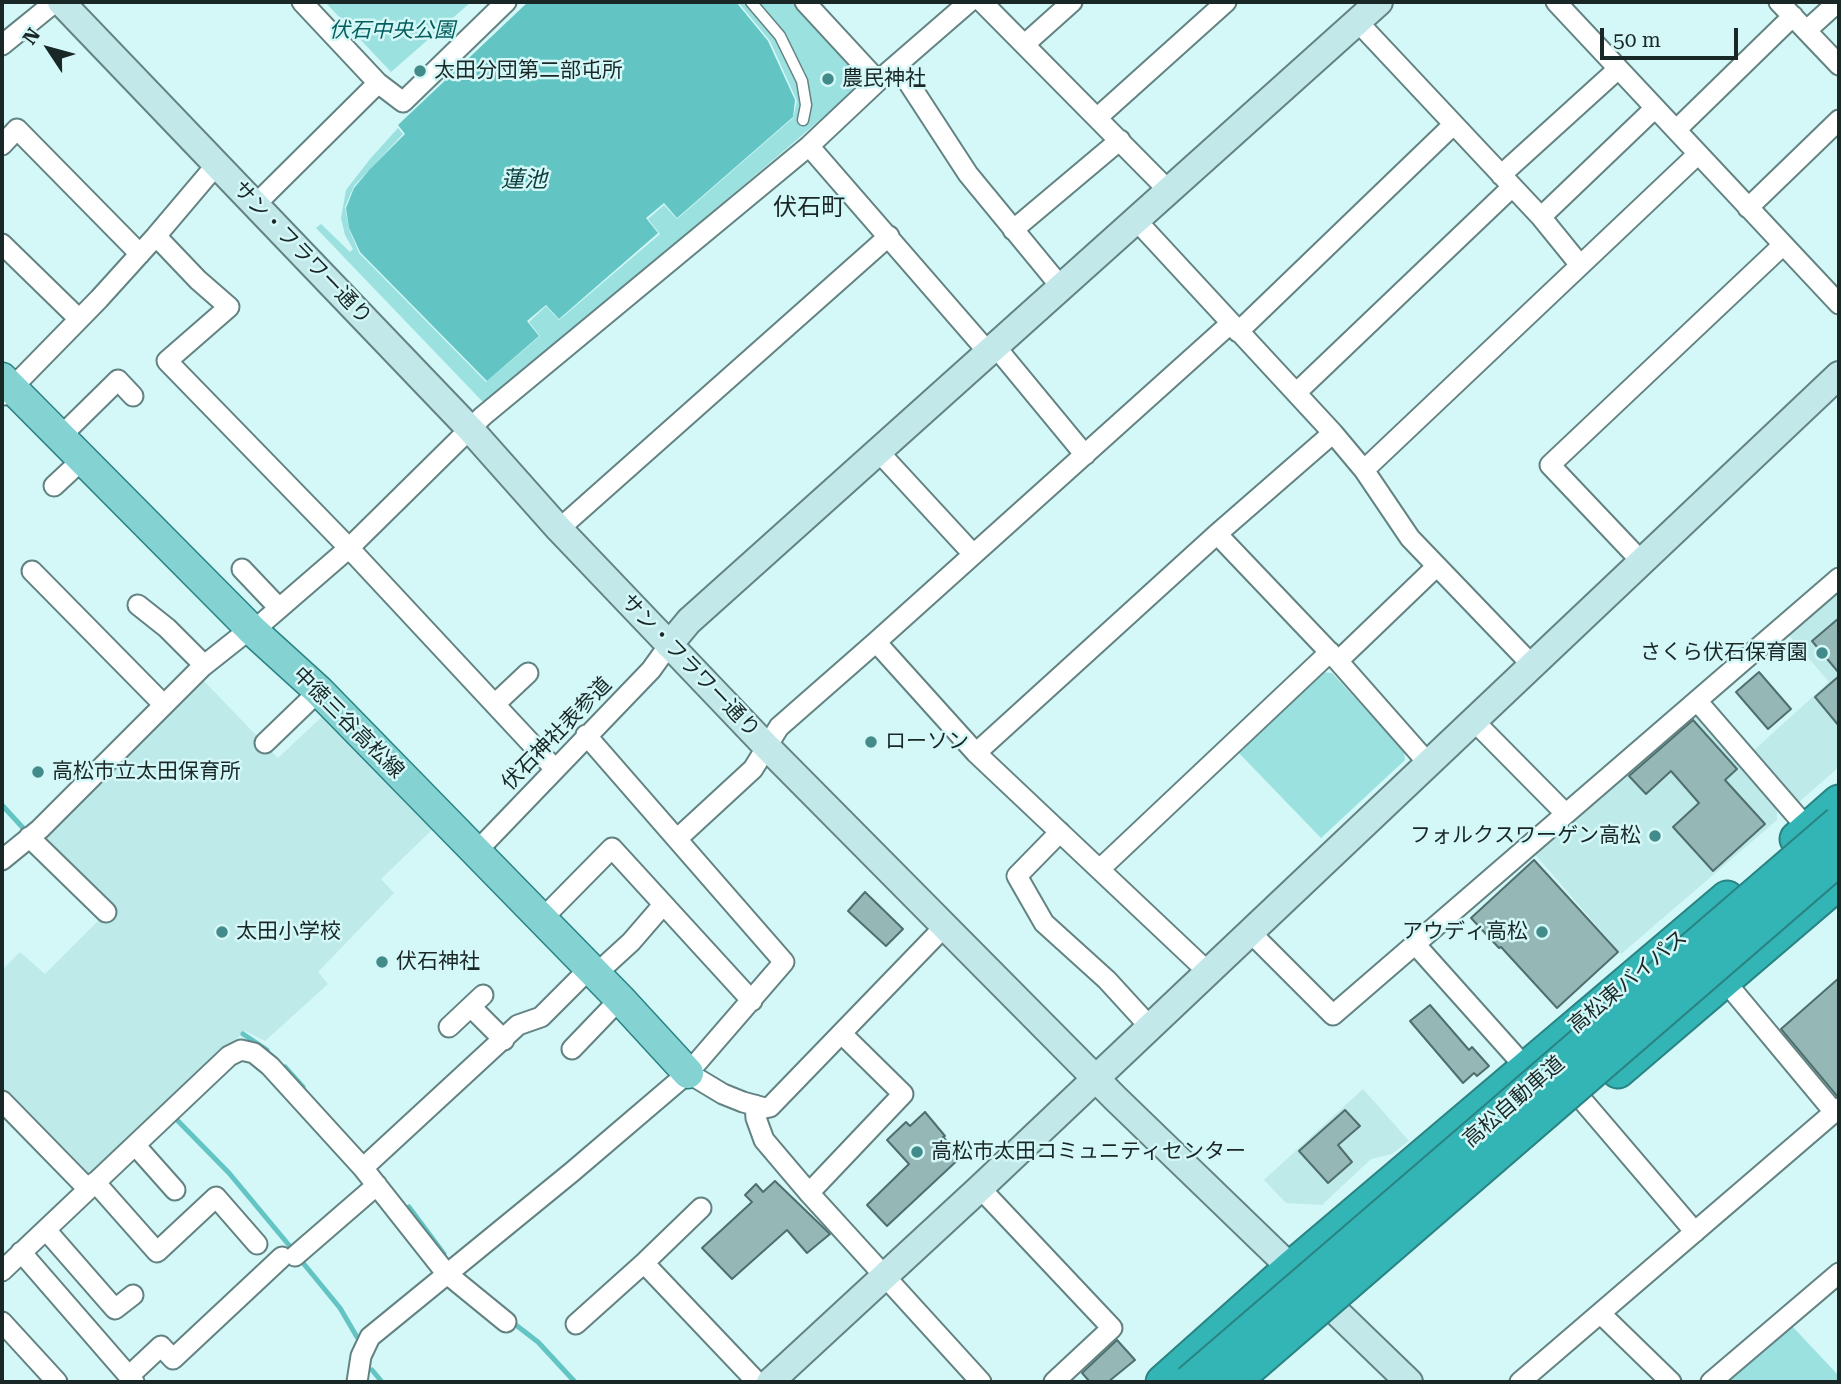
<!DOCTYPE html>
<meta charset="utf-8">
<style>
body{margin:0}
#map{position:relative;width:1841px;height:1384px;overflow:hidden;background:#d4f7f7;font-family:"Roboto Serif",serif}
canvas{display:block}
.frame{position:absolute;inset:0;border:4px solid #192726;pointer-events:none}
.north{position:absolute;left:14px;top:14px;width:70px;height:70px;-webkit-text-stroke:5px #d4f7f7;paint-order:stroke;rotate:306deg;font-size:19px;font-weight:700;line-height:28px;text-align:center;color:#192726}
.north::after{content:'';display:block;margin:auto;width:24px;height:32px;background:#192726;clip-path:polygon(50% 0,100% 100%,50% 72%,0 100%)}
.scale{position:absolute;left:1600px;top:28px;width:138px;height:32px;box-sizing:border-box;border:4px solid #192726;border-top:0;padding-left:9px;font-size:21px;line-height:24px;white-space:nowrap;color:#192726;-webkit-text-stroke:5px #d4f7f7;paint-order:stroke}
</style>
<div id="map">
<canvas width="1841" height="1384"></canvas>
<div class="frame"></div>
<div class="north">N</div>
<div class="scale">50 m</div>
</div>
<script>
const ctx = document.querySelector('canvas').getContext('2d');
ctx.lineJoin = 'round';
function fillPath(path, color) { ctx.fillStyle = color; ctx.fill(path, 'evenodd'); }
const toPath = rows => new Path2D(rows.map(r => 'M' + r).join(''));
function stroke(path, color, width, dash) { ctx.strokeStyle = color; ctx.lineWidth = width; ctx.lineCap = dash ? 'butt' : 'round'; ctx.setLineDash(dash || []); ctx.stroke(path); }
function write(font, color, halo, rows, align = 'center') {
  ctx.font = font + ' "Roboto Serif","Noto Sans JP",serif'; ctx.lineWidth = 5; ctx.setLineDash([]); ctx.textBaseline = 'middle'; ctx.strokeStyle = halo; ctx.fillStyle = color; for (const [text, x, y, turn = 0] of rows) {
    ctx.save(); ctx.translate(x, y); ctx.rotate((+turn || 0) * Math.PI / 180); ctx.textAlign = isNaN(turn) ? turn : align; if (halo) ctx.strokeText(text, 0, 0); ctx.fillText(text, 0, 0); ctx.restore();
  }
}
fillPath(toPath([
 [1839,588,1839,767,1800,801,1793,800,1752,752,1829,682,1787,633],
 [202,679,278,758,326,713,435,827,381,879,394,893,318,972,328,984,265,1041,245,1031,85,1179,2,1093,2,970,20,952,45,974,113,906,45,841,44,835],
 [1694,714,1777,809,1777,820,1621,954,1533,852],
 [1363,1089,1409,1141,1392,1154,1371,1159,1322,1205,1286,1203,1264,1180]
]), '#beeae9');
fillPath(toPath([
 [325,2,471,2,391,72],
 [738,2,792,2,862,76,862,84,491,401,482,401,316,228,321,224,350,252,353,249,345,235,341,218,346,190,370,159,398,128,403,134,354,186,345,207,349,229,359,253,486,382,540,336,529,322,546,306,559,320,660,234,648,219,664,205,677,219,793,118,797,101,770,41],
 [1322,672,1332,673,1404,751,1405,760,1321,838,1236,750],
 [1792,1326,1839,1376,1839,1382,1727,1382]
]), '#9be1e0');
fillPath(toPath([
 [528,2,736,2,768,41,795,100,793,117,677,218,664,203,646,218,658,233,559,319,546,305,527,321,539,336,487,381,360,252,349,228,346,208,354,188,370,169,405,134,398,125]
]), '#63c4c4');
stroke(toPath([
 [2,805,24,829],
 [243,1034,267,1050],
 [285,1067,303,1087],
 [178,1121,229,1173,293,1250],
 [409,1207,444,1254],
 [299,1258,340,1308,357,1337],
 [512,1322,538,1342,575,1382],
 [372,1370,382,1382]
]), '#63c4c4', 5);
const building = toPath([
 [1839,618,1839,673,1812,641,1839,618],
 [1759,672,1791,709,1768,729,1736,692,1759,672],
 [1839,676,1839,726,1815,697,1839,676],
 [1693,720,1737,769,1725,780,1765,824,1713,871,1673,827,1699,803,1671,771,1646,794,1629,776,1693,720],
 [1534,860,1618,952,1557,1008,1501,947,1499,948,1471,918,1534,860],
 [865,892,903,929,886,946,848,911,865,892],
 [1839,978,1839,1096,1837,1096,1781,1029,1839,978],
 [1430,1005,1469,1050,1472,1047,1489,1066,1477,1076,1474,1073,1463,1083,1410,1021,1430,1005],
 [1345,1110,1360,1126,1338,1145,1352,1162,1328,1183,1299,1151,1345,1110],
 [925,1112,945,1136,943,1137,962,1156,887,1226,867,1205,909,1164,887,1140,906,1122,910,1126,925,1112],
 [775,1181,830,1234,807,1253,787,1230,732,1279,702,1248,752,1202,745,1195,756,1184,763,1192,775,1181],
 [1117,1340,1135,1360,1108,1382,1090,1382,1082,1373,1117,1340]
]);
fillPath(building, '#95b7b6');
stroke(building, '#4f6f6e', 2);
const lane = toPath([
 [751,2,780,36,802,81,806,105,803,120]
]);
const street = toPath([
 [302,2,378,83],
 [805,2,878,81],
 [982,2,1169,191],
 [1556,2,1839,304],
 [1779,2,1839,65],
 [1357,21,1541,217,1580,265],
 [1807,30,1838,2],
 [1025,44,1072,2],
 [2,45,55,2],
 [897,65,968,174,1061,287],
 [1098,117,1226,2],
 [1676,130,1793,16],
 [2,145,17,129,140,254],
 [809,146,988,352],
 [1501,175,1618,69],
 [256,204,378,83,403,102,506,2],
 [1748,208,1839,120],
 [1541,217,1655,108],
 [1136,220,1333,433,1364,470,1410,538,1532,665],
 [1013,230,1120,140],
 [156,236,198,280,229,307,167,361,349,548,555,769],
 [2,244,79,319],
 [1238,332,1453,125],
 [995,346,1085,455],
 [1296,393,1512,187],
 [5,395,99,299,156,236,217,164],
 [61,436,118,380,133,396],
 [878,451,973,554],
 [1364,470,1698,154],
 [54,486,83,459],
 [559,529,889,236],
 [1217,534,1338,661,1428,763],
 [1641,561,1550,465,1783,245],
 [242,569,279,608],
 [32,571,164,705],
 [138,605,167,628,204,665],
 [253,631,349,548,483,416,809,146,878,81,969,2],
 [876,642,976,753,1208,972],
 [1338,661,1437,566],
 [1698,702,1814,836],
 [495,704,528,673],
 [1473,720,1566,814],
 [265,743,319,691],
 [976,753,1217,534,1333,433],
 [1060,832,1017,876,1044,923,1107,980,1150,1027],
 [29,837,106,912],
 [677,839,753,769,779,727,876,642,1230,324],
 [475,853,651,670,669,645],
 [2,860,40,829,202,667,250,629],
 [1101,868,1330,652],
 [541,920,612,848,752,1001],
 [1250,932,1333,1015,1839,578],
 [1415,944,1526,1068],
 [596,974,631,942,663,905],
 [1724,980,1834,1112],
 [471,1007,504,1040],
 [449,1027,483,995],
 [572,1049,620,999],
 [688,1073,723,1094,743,1102,765,1108,770,1107,946,925],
 [2,1101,88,1189],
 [1583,1101,1695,1232],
 [755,1105,756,1118,764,1140,809,1193,981,1382],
 [135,1145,175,1190],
 [363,1168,518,1025,541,1017,590,968],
 [95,1182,157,1252,216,1197,257,1244],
 [980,1188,1112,1328,1054,1382],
 [809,1193,903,1094,842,1034],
 [701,1208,644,1263,757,1382],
 [46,1230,115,1309,133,1295],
 [21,1252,134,1382],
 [295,1256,377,1185],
 [2,1271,229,1056,241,1050,254,1053,270,1066,363,1168,446,1273,506,1322],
 [1601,1314,1671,1382],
 [2,1322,57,1382],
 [576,1324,644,1263],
 [129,1376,161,1346,173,1359,282,1257],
 [357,1382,361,1356,370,1337,572,1172,688,1073,784,962,586,735],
 [1520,1382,1839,1108],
 [1711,1382,1839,1273]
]);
const secondary = toPath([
 [61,2,471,430,559,529,767,747,1115,1098,1409,1382],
 [669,645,689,621,1379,2],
 [770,1382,980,1188,1839,375]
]);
const primary = toPath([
 [2,378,253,631,319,691,620,999,688,1073]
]);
const highway = toPath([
 [1797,839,1839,802],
 [1618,1071,1839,882],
 [1163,1382,1292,1267,1727,898]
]);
stroke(lane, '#638382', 13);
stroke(street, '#638382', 23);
stroke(secondary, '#638382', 30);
stroke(primary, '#2a8383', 33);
stroke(highway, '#2a8383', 37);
stroke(lane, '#fff', 10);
stroke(street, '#fff', 19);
stroke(secondary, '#c2e8e9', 26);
stroke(primary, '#85d2d3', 30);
stroke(highway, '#33b4b5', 33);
const highwayBridge = toPath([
 [1190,1382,1839,823],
 [1233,1382,1839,858]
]);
stroke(highwayBridge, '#2a8383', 37, []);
stroke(highwayBridge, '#33b4b5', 33);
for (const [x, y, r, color] of [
 [420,71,7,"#438b8b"],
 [828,79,7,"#438b8b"],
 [1822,653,7,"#438b8b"],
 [871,742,7,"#438b8b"],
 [38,772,7,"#438b8b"],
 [1655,836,7,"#438b8b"],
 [222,932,7,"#438b8b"],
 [1542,932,7,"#438b8b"],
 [382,962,7,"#438b8b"],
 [917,1152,7,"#438b8b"]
]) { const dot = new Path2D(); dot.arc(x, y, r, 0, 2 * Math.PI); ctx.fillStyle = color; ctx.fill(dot); stroke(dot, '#d4f7f7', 2.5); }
write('italic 21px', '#055e5e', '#d4f7f7', [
 ["伏石中央公園",392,31]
]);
write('21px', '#192726', '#d4f7f7', [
 ["太田分団第二部屯所",434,71],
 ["農民神社",842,79],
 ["さくら伏石保育園",1808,653,"right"],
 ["ローソン",885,742],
 ["高松市立太田保育所",52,772],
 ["フォルクスワーゲン高松",1641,836,"right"],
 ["太田小学校",236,932],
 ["アウディ高松",1528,932,"right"],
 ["伏石神社",396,962],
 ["高松市太田コミュニティセンター",931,1152]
], 'left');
write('21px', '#192726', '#d4f7f7', [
 ["サン・フラワー通り",302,253,46],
 ["サン・フラワー通り",690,666,46],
 ["中徳三谷高松線",348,723,45],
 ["伏石神社表参道",557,734,-46],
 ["高松東バイパス",1628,982,-40],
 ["高松自動車道",1514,1102,-41]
]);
write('italic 23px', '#0f3e3e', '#d4f7f7', [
 ["蓮池",524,180]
]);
write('24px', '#192726', '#d4f7f7', [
 ["伏石町",809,208]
]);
</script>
